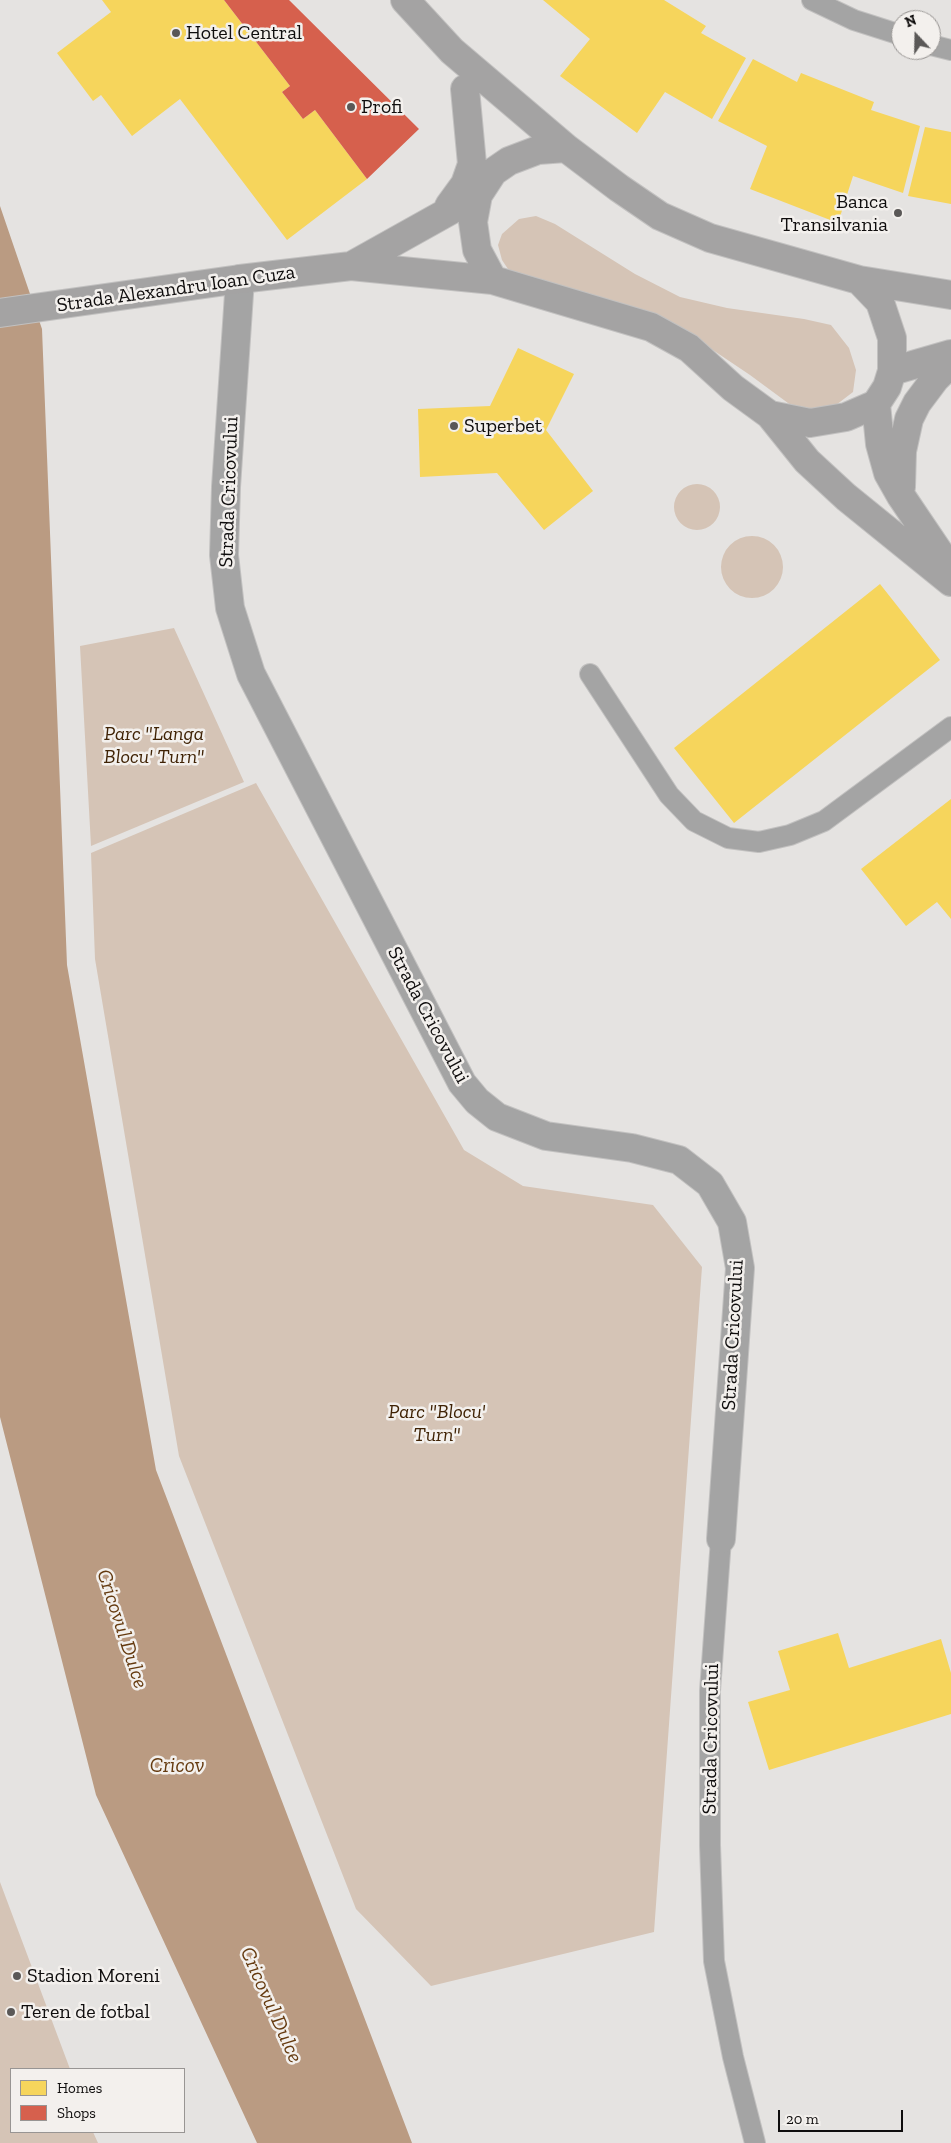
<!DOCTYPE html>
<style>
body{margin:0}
#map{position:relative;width:951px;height:2143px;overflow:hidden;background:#e5e3e1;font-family:"Zilla Slab",serif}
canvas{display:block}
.legend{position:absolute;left:10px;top:2068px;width:175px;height:65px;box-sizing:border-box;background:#f3f0ed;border:1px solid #989593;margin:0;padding:6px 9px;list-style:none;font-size:15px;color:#0f0d0d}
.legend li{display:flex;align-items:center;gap:10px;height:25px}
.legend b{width:25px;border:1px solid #989593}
.north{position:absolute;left:891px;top:10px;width:50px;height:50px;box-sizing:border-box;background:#f3f0ed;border:1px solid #989593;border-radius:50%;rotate:339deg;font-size:14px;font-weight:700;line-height:20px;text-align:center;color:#0f0d0d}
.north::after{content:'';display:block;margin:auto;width:18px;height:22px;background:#5a5857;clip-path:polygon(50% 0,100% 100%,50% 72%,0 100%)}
.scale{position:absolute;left:778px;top:2110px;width:125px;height:22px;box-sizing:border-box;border:2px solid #0f0d0d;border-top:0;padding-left:6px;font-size:15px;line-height:18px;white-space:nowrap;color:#0f0d0d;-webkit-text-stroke:4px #f3f0ed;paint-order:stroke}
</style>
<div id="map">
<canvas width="951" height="2143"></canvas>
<ul class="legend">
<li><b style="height:14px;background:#f6d55c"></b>Homes</li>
<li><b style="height:14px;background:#d6604d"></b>Shops</li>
</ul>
<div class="north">N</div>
<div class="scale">20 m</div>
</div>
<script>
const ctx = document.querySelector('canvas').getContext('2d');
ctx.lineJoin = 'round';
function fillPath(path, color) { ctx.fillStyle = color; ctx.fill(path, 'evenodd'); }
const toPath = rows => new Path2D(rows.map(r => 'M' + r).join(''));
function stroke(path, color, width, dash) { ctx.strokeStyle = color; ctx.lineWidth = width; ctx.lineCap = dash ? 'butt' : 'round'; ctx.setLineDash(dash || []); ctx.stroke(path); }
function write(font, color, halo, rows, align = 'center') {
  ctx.font = font + ' "Zilla Slab",serif'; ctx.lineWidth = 5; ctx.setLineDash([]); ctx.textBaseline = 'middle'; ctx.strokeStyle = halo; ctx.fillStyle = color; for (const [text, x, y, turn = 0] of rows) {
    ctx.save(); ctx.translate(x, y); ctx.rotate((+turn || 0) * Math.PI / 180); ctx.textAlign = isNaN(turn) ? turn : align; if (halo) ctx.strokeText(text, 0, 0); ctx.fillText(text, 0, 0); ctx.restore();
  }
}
fillPath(toPath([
 [536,216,555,224,635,274,680,297,727,308,804,319,831,325,849,348,856,370,853,392,836,405,816,413,792,406,750,375,686,332,634,307,551,288,512,275,502,260,498,245,502,234,519,219],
 '674 507a23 23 0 1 1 46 0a23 23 0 1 1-46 0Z',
 '721 567a31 31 0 1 1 62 0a31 31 0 1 1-62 0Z',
 [174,628,244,782,91,846,80,646],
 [256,783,464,1150,523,1186,653,1205,702,1267,654,1932,431,1986,356,1909,179,1456,95,959,91,853],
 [0,1882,70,2069,11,2069,11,2132,93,2132,98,2143,0,2143]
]), '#d5c4b6');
fillPath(toPath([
 [0,206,42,329,67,965,156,1470,412,2143,257,2143,96,1795,0,1417]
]), '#ba9b82');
fillPath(toPath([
 [102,0,224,0,290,86,282,92,303,119,315,110,367,179,287,240,180,99,132,136,101,95,93,101,57,53,111,12],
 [543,0,664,0,706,26,701,33,746,58,712,119,665,92,637,133,560,76,590,39],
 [753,59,797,82,801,73,874,102,871,110,920,126,903,193,853,176,838,223,750,189,767,146,718,121],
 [925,127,951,132,951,204,908,196],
 [518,348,574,374,546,430,593,491,544,530,497,473,420,477,418,409,490,406],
 [880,584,940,660,734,823,674,748],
 [951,799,951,919,937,902,906,926,861,869],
 [838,1633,849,1668,941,1639,951,1673,951,1714,769,1770,748,1702,790,1690,778,1651]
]), '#f6d55c');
fillPath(toPath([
 [224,0,289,0,419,129,367,179,315,110,303,119,282,92,290,86]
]), '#d6604d');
const lane = toPath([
 [812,0,854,20,901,35],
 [931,45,951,50],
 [590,674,669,795,694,821,728,838,759,842,790,835,824,821,951,727],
 [721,1539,710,1691,710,1845,714,1961,733,2057,755,2143]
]);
const street = toPath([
 [240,279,226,487,224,555,230,608,251,674,462,1083,477,1101,497,1117,546,1136,632,1148,679,1160,710,1184,732,1222,740,1268,721,1539]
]);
const secondary = toPath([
 [405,0,452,51,566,148],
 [566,148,619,188,660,216,710,238,859,280,880,302,892,338,892,371,887,387,876,404,846,417,810,423,770,415,733,388,689,348,651,327,493,280,477,250,473,222,478,195,493,172,509,161,538,150,566,148],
 [449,206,465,184,472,164,465,89],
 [351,266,478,195],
 [859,280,951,295],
 [0,313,240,279,351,266,493,280],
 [892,371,951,354],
 [876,404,880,444,888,473,901,496,951,570],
 [770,415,807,461,846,497,951,582],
 [901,487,902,451,909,419,917,403,935,379,951,363]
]);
stroke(lane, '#c2c1c0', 22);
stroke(street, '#c2c1c0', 30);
stroke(secondary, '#c2c1c0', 30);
stroke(lane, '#a4a4a4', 20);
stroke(street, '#a4a4a4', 28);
stroke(secondary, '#a4a3a3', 28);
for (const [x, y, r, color] of [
 [176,33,5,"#5a5857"],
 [351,107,5,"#5a5857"],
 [898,213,5,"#5a5857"],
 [454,426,5,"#5a5857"],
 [17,1976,5,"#5a5857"],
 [11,2012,5,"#5a5857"]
]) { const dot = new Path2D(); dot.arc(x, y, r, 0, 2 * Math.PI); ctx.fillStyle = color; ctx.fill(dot); stroke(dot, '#f3f0ed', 2); }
write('20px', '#0f0d0d', '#f3f0ed', [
 ["Hotel Central",186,33],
 ["Profi",361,107],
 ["Banca",888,202,"right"],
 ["Transilvania",888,225,"right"],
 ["Superbet",464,426],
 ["Stadion Moreni",27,1976],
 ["Teren de fotbal",21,2012]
], 'left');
write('20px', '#0f0d0d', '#f3f0ed', [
 ["Strada Alexandru Ioan Cuza",176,289,-8],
 ["Strada Cricovului",229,492,-88],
 ["Strada Cricovului",428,1015,62],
 ["Strada Cricovului",733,1335,-87],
 ["Strada Cricovului",711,1739,-89]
]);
write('italic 20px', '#3f2204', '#f3f0ed', [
 ["Parc \"Langa",154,734],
 ["Blocu' Turn\"",154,757],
 ["Parc \"Blocu'",437,1412],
 ["Turn\"",437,1435]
]);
write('italic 21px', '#653a0f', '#f3f0ed', [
 ["Cricovul Dulce",122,1629,72],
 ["Cricov",177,1766],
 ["Cricovul Dulce",271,2005,66]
]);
</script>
